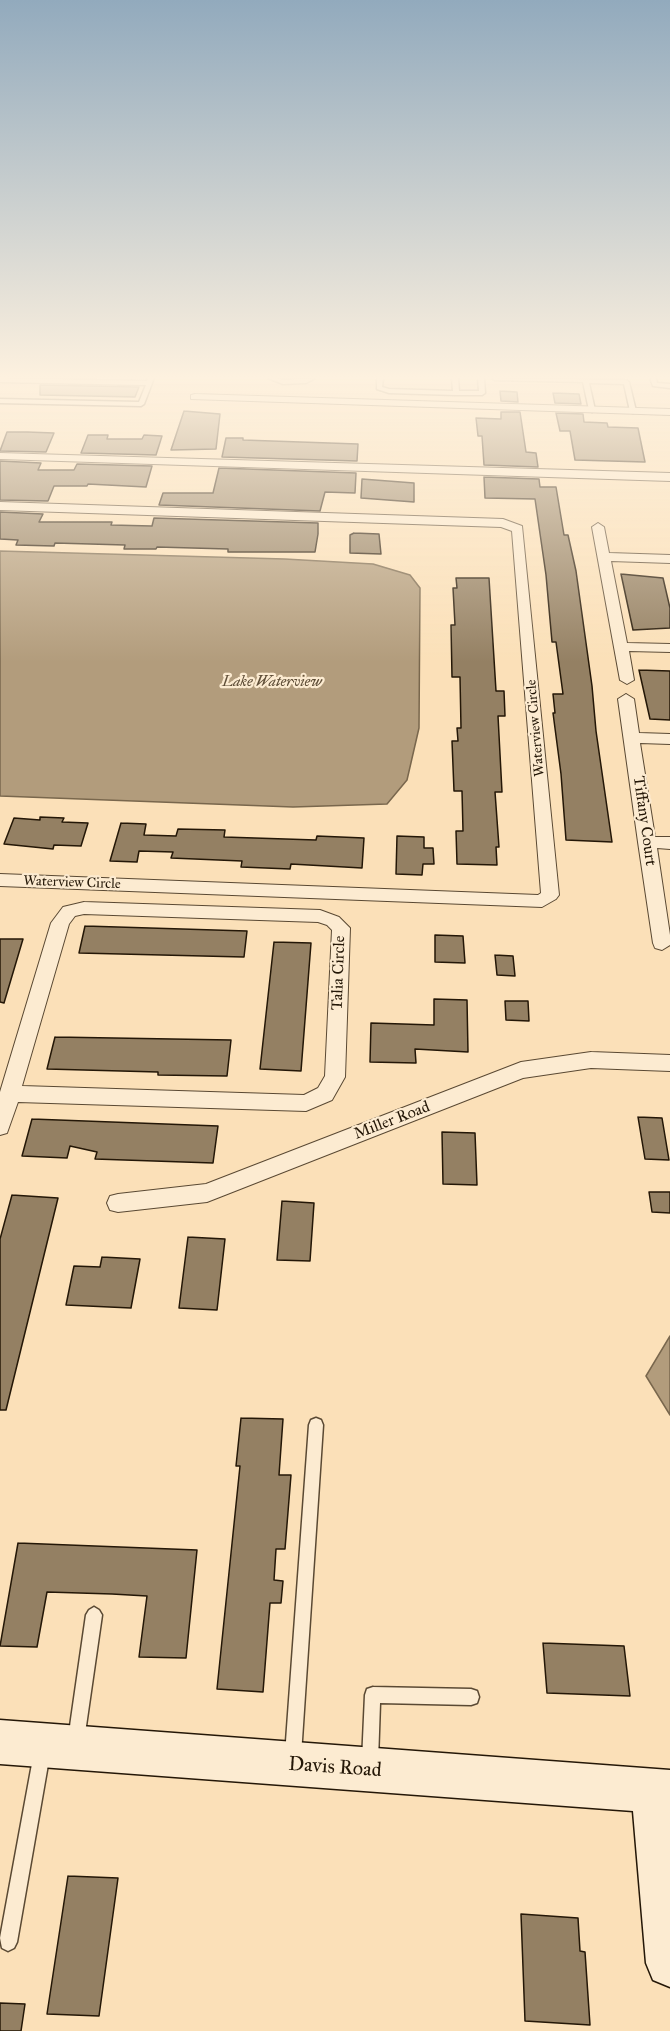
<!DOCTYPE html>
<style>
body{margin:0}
canvas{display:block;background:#fbe0b8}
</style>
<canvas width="670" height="2031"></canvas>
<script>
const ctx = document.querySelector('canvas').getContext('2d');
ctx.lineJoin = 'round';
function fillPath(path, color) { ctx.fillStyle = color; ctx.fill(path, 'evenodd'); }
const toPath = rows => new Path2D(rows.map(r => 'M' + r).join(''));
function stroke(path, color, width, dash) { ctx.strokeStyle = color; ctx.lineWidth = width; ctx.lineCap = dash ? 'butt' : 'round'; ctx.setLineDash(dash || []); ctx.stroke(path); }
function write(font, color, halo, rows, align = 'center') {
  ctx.font = font + ' "IM FELL Great Primer",serif'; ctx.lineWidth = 4.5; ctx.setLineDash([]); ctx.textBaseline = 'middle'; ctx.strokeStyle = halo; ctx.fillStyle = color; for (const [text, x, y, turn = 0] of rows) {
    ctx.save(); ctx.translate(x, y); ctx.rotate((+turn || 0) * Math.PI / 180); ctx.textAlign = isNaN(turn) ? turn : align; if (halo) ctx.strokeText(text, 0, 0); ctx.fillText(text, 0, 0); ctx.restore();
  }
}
const water = toPath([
 [0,551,285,559,373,564,410,575,420,588,419,728,407,780,387,804,293,807,0,796,0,551],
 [670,1336,670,1415,646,1376,670,1336]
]);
fillPath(water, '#b29c7c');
stroke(water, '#79674d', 1.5);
const building = toPath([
 [40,385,139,387,135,397,40,395,40,385],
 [500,391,517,392,518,402,501,401,500,391],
 [553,393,579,394,581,404,555,403,553,393],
 [184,411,220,414,216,449,171,450,184,411],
 [501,412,520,412,526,452,536,453,538,467,484,465,482,436,478,436,476,418,501,419,501,412],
 [556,413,583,414,584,422,607,423,608,427,638,428,645,462,575,460,570,431,560,431,556,413],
 [7,432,27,432,54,433,46,452,0,451,7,432],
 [88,435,108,435,107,439,142,439,144,435,162,436,156,455,81,453,88,435],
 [226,438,243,438,243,440,358,444,357,461,222,457,226,438],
 [0,461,41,463,38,470,74,470,77,464,152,466,146,487,88,484,87,486,54,486,48,501,0,500,0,461],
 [219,468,356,473,355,493,325,492,320,511,159,505,163,493,213,493,219,468],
 [484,477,539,479,540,487,556,487,564,535,568,535,576,571,592,686,596,731,612,842,566,840,561,774,553,713,555,713,553,694,563,694,556,642,552,642,546,575,535,499,485,498,484,477],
 [362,479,414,483,414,502,361,498,362,479],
 [0,512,43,514,39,522,112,522,111,525,152,526,154,518,318,523,318,534,315,552,228,552,228,549,157,547,156,549,124,549,125,545,55,543,54,546,16,545,18,540,0,539,0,512],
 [354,533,379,534,381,554,350,553,350,535,354,533],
 [621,574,663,578,670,608,670,628,633,630,621,574],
 [456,578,489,578,496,691,504,691,505,716,498,716,502,792,495,792,499,847,496,847,497,865,457,864,456,831,463,831,462,791,454,791,452,741,458,741,457,728,461,728,460,677,452,677,451,625,455,625,453,588,457,588,456,578],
 [639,670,670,671,670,720,650,719,639,670],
 [40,817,64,818,62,822,88,823,81,846,54,845,53,849,4,844,14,818,40,820,40,817],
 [121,823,146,824,144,835,176,836,178,829,225,830,224,837,316,840,317,836,364,838,362,868,291,864,290,869,241,867,242,861,171,858,173,852,139,851,137,862,110,861,121,823],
 [397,836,424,837,424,848,433,848,434,864,423,864,422,875,396,874,397,836],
 [85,926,247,931,244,957,79,953,85,926],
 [435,935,463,936,465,963,435,962,435,935],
 [0,939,23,939,4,1003,0,1002,0,939],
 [274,942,311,943,301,1071,260,1069,274,942],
 [495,955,513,956,515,976,497,975,495,955],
 [434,999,467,1000,468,1052,415,1049,416,1063,370,1062,371,1023,434,1025,434,999],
 [505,1001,528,1001,529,1021,506,1020,505,1001],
 [55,1037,231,1040,227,1076,158,1075,158,1072,47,1069,55,1037],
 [638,1117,662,1118,669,1160,645,1159,638,1117],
 [32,1119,218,1126,213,1163,95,1159,97,1152,70,1146,67,1158,22,1156,32,1119],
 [442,1132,475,1133,477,1185,443,1184,442,1132],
 [649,1192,670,1192,670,1213,652,1212,649,1192],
 [12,1195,58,1198,6,1410,0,1410,0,1239,12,1195],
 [282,1201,314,1203,310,1261,277,1260,282,1201],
 [188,1237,225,1239,217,1310,179,1308,188,1237],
 [102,1257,140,1259,131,1308,66,1305,74,1266,100,1267,102,1257],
 [241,1418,283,1419,279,1475,291,1475,285,1549,276,1549,274,1580,283,1581,281,1603,270,1603,263,1692,217,1689,240,1466,236,1466,241,1418],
 [18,1543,197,1550,186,1658,139,1657,147,1596,112,1594,47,1592,37,1647,0,1646,18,1543],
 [543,1643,624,1646,630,1696,547,1693,543,1643],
 [68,1876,118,1878,99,2016,47,2014,68,1876],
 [521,1914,578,1918,580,1951,585,1952,590,2025,525,2021,521,1914],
 [0,2003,25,2004,21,2031,0,2031,0,2003]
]);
fillPath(building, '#948063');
stroke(building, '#241707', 1.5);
const lane = toPath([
 [0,378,147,381,148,378,154,378,144,404,141,406,0,403,0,399,139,402,146,385,0,382,0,378],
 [268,378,276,378,283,380,315,378,306,383,283,384,268,378],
 [377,378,383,378,382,387,389,389,453,391,452,378,458,378,459,391,479,391,478,378,484,378,485,393,482,395,456,395,389,393,377,389,377,378],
 [492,378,626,380,629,382,636,411,633,413,630,411,624,384,589,383,595,410,592,412,589,410,583,382,495,380,492,378],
 [650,378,656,378,657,383,670,384,670,388,653,386,650,378],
 [316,1418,321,1420,323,1425,301,1755,299,1761,293,1763,287,1761,285,1755,309,1425,311,1420,316,1418],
 [94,1607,99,1610,102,1615,84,1740,82,1746,76,1748,70,1746,68,1740,86,1615,89,1610,94,1607],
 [373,1687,471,1689,477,1691,479,1697,477,1703,471,1705,380,1703,378,1761,376,1767,370,1769,364,1767,362,1761,365,1695,367,1689,373,1687],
 [42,1745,48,1747,50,1753,17,1942,14,1948,8,1951,2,1948,0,1938,34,1753,36,1747,42,1745]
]);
const street = toPath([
 [195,394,670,409,670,415,191,399,191,395,195,394],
 [0,453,670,473,670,481,0,459,0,453],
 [0,502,503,519,522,526,559,895,556,899,542,907,0,886,0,874,538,895,541,893,512,531,501,527,0,510,0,502],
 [598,523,604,527,609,553,670,555,670,563,611,561,627,643,670,644,670,652,629,651,634,680,627,684,620,680,592,527,598,523],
 [626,694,634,699,639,733,670,734,670,744,640,743,655,837,670,837,670,849,657,848,670,935,670,945,662,950,655,948,653,943,638,842,618,699,626,694],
 [84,902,320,910,339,917,350,928,345,1077,332,1100,306,1111,18,1102,7,1133,0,1135,0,1092,51,923,63,907,84,902],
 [84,914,318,922,327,925,332,930,325,1076,318,1088,304,1095,22,1086,69,924,75,916,84,914],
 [591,1052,670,1055,670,1071,591,1068,523,1078,207,1202,118,1212,110,1210,107,1203,110,1196,118,1194,206,1184,521,1062,591,1052]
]);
const secondary = toPath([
 [0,1720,670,1770,670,1987,653,1980,646,1963,633,1811,0,1764,0,1720]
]);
stroke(lane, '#5a4933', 3);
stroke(street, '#5a4933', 2);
stroke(secondary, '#241707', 3);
fillPath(lane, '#fcebd1');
fillPath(street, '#fcebd1');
fillPath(secondary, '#fcebd1');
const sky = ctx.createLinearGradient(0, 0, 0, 662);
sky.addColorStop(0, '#92aabd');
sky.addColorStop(0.57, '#fdf1df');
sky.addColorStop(1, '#fdf1df00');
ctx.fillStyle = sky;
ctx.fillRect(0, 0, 670, 662);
write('14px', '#241707', '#fcebd1', [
 ["Waterview Circle",536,728,-95],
 ["Waterview Circle",72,883,2]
]);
write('italic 15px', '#5d4c36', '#fcebd1', [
 ["Lake Waterview",272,682]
]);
write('16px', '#241707', '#fcebd1', [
 ["Tiffany Court",644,821,82],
 ["Talia Circle",339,973,-88],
 ["Miller Road",392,1121,-21]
]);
write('20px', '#241707', '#fcebd1', [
 ["Davis Road",335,1768,4]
]);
</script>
